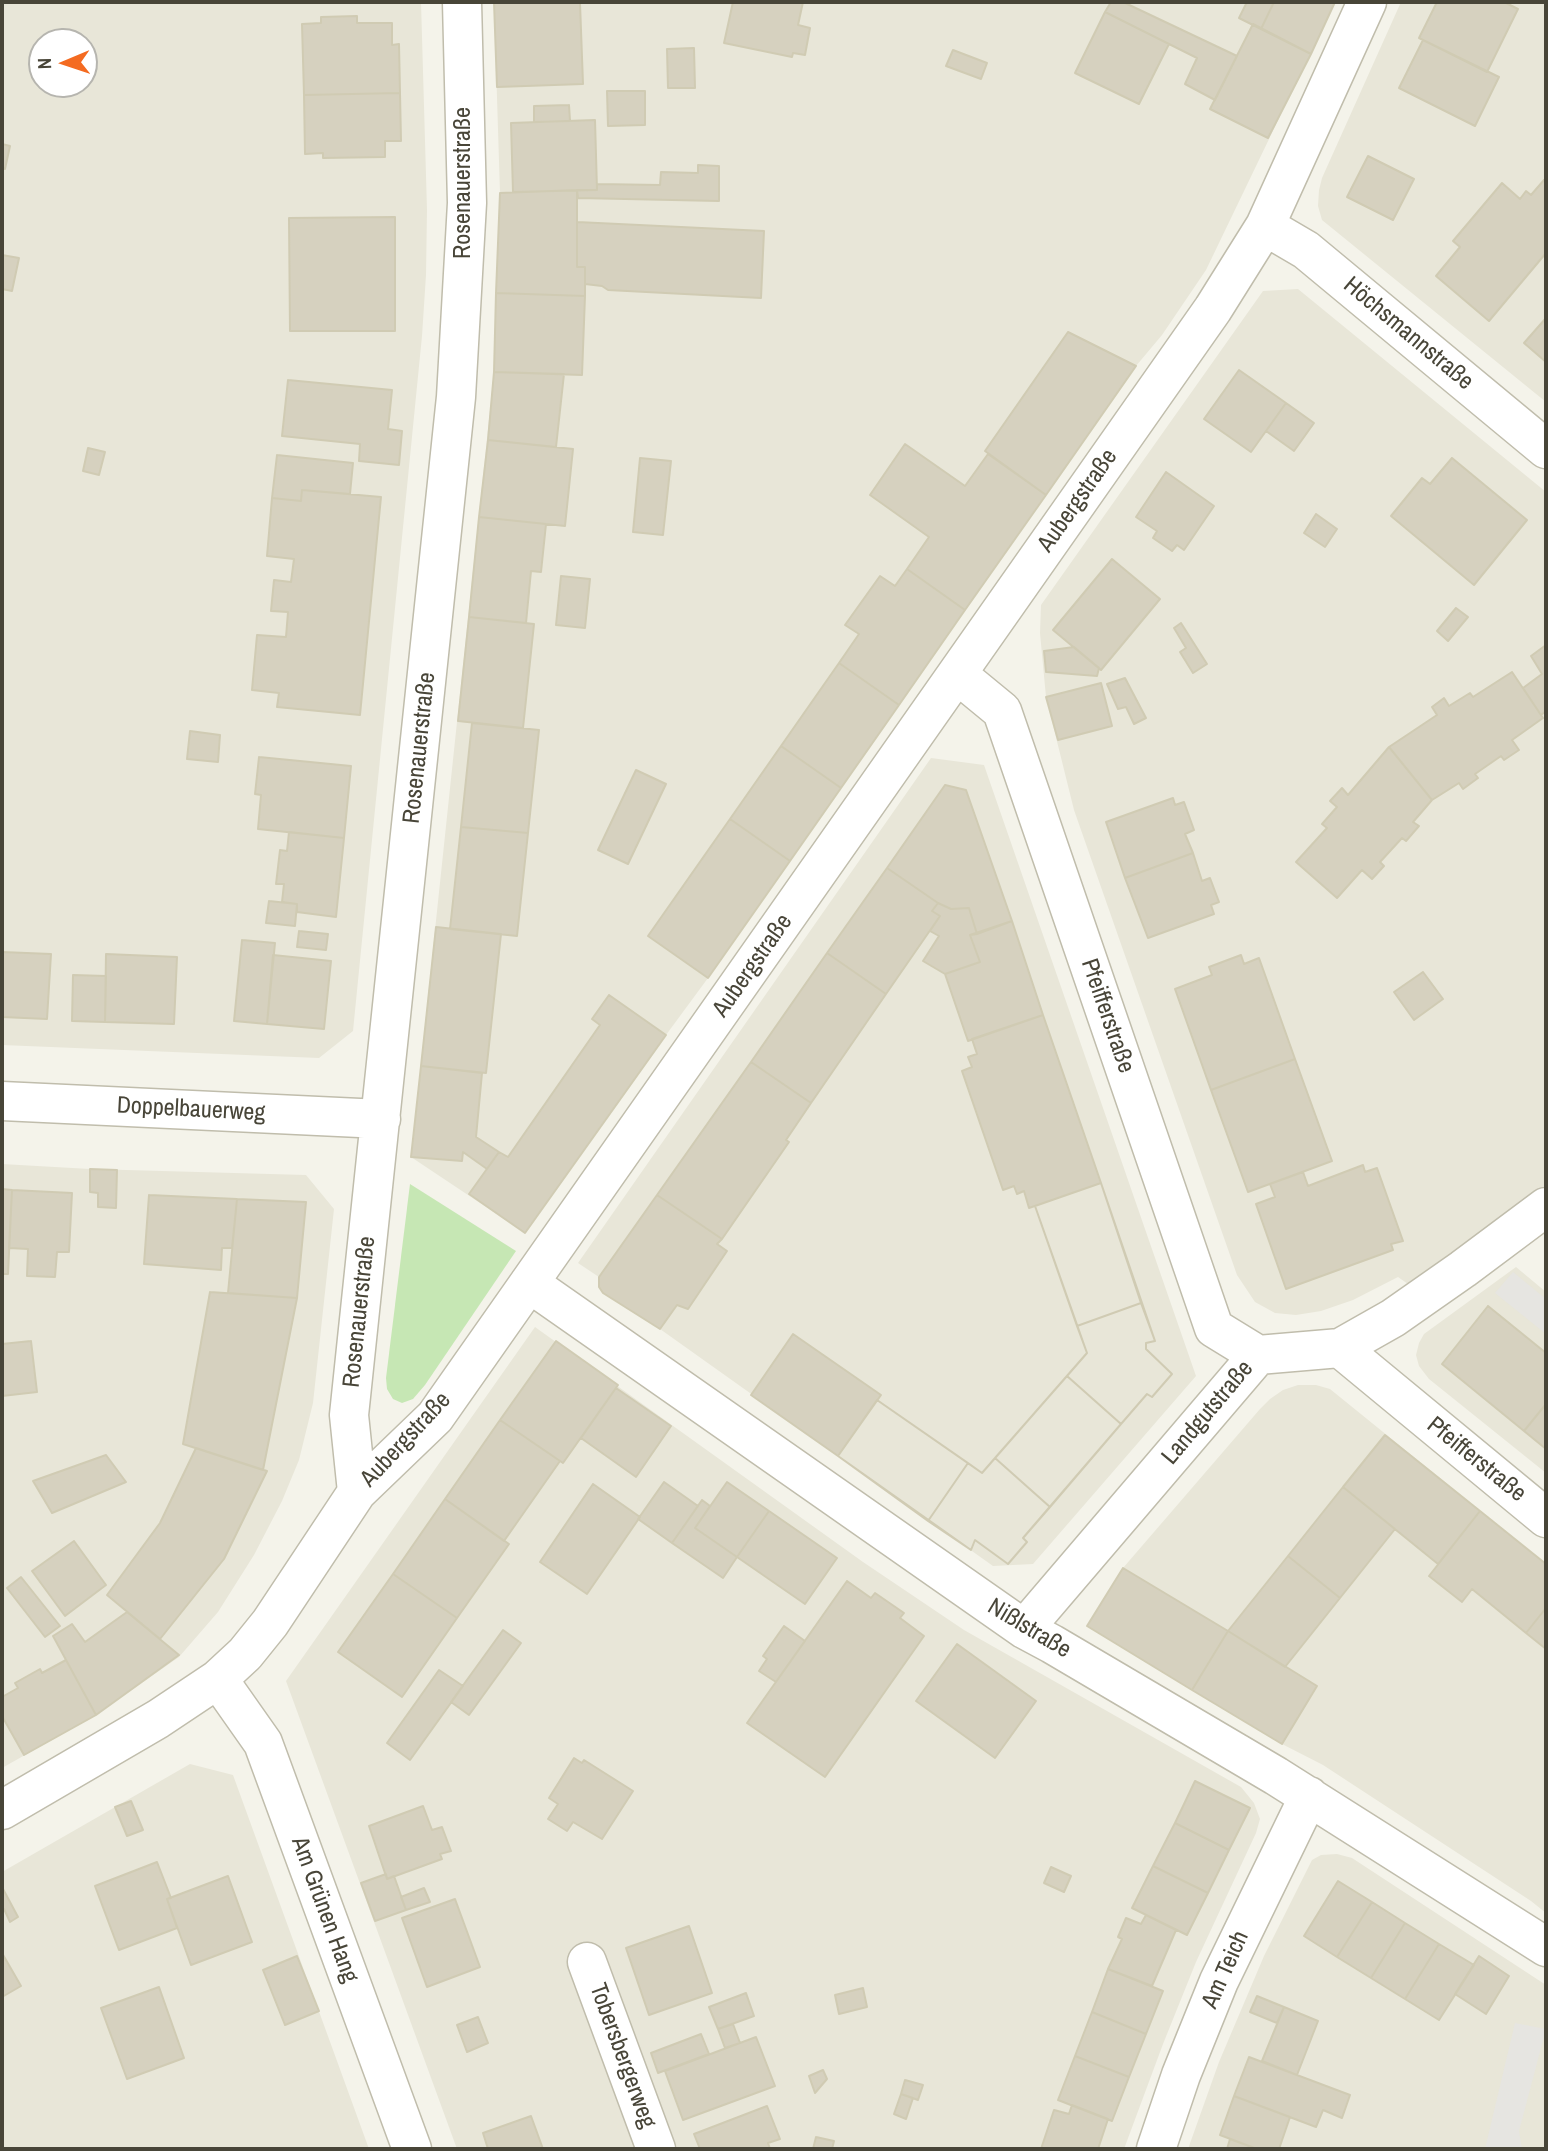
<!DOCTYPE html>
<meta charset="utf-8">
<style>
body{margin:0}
#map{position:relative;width:1548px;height:2151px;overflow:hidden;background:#f4f3ea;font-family:"Archivo Narrow",sans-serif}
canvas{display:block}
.frame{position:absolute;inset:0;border:4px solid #484538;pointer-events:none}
.north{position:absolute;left:28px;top:28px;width:70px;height:70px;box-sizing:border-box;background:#fff;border:2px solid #b6b5af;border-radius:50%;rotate:268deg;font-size:19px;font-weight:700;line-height:28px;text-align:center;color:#484538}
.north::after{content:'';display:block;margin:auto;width:24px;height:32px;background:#f46b21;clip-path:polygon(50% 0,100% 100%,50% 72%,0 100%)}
</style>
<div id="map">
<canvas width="1548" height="2151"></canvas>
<div class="frame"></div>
<div class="north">N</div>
</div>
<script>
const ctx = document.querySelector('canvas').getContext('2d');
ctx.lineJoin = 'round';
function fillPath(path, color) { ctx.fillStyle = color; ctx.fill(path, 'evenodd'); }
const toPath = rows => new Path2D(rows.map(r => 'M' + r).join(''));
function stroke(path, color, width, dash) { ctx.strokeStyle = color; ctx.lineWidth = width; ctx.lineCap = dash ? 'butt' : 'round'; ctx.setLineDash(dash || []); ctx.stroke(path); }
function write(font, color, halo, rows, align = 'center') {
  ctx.font = font + ' "Archivo Narrow",sans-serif'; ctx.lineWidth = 5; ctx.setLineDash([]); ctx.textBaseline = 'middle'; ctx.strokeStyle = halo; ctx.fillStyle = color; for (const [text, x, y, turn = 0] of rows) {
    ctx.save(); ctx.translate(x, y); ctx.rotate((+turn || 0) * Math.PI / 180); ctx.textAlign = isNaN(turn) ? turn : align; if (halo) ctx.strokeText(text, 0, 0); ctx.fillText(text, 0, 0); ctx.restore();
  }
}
fillPath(toPath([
 [2,2,421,2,427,210,426,275,422,336,353,1031,319,1058,2,1045],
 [42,42,84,42,84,84,42,84],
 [494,2,1335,2,1206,270,1162,335,1136,366,708,978,666,1035,525,1233,411,1157,494,372,500,193],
 [1401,2,1546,2,1546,402,1322,220,1318,206,1319,190,1322,178],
 [1298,289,1546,492,1546,1184,1497,1224,1408,1284,1398,1277,1353,1300,1321,1311,1296,1315,1275,1313,1255,1302,1237,1275,1074,810,1046,697,1040,633,1041,605,1263,291],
 [931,758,984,765,1196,1376,1033,1564,993,1566,660,1329,603,1293,599,1287,599,1277,578,1263],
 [2,1164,90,1169,306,1175,334,1209,313,1403,299,1460,282,1501,254,1555,218,1612,179,1657,96,1715,2,1768],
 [1516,1267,1546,1292,1546,1473,1429,1379,1419,1366,1416,1355,1419,1343,1424,1334],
 [535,1327,863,1562,964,1630,1241,1787,1254,1803,1260,1819,1256,1833,1196,1962,1163,2044,1124,2149,457,2149,286,1681],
 [1298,1385,1316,1385,1330,1389,1546,1564,1546,1913,1531,1901,1323,1765,1282,1744,1087,1626,1123,1568,1260,1409,1270,1399,1283,1390],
 [190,1764,233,1775,369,2149,2,2149,2,1872],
 [1337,1854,1352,1858,1546,1985,1546,2149,1188,2149,1219,2062,1264,1956,1312,1860,1321,1855]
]), '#e8e6d8');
fillPath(toPath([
 [410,1184,516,1251,425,1385,413,1399,402,1403,393,1399,387,1389,386,1378]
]), '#c6e7b4');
fillPath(toPath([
 [1513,1272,1546,1299,1546,1334,1495,1293],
 [1515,2023,1546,2029,1519,2131,1522,2149,1485,2149]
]), '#e6e5e1');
const building = toPath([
 [494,2,580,3,583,84,497,87,494,2],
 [733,2,803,2,798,25,810,28,805,55,793,53,792,57,724,43,733,2],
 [1111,2,1123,2,1237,56,1215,100,1185,84,1197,58,1105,12,1111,2],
 [1247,2,1274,2,1261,29,1239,18,1247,2],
 [1274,2,1335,2,1311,54,1261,29,1274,2],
 [1437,2,1504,2,1518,9,1487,72,1419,38,1437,2],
 [1105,12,1169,44,1139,104,1075,73,1105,12],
 [357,16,357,23,392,23,392,45,399,44,400,93,304,95,302,24,321,23,321,17,357,16],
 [1253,24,1311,54,1268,138,1210,109,1253,24],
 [1423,40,1499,77,1475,126,1399,88,1423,40],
 [694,48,695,88,668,88,667,49,694,48],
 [953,50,987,63,981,79,946,66,953,50],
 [607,91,645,91,645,125,608,126,607,91],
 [400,93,401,141,385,141,385,157,323,158,323,153,305,154,304,95,400,93],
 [569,105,570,121,534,122,534,106,569,105],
 [595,120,597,190,513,192,511,123,595,120],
 [2,144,10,146,5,169,2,168,2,144],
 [1368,156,1414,179,1393,220,1347,197,1368,156],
 [698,165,719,166,719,201,578,198,577,190,597,190,597,184,660,185,661,172,698,173,698,165],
 [1544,180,1546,182,1546,253,1489,321,1436,276,1460,247,1453,241,1502,183,1520,199,1526,191,1531,195,1544,180],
 [577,190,577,267,585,267,585,296,496,293,500,193,577,190],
 [395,217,395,331,290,331,289,218,395,217],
 [577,222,764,231,761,298,608,290,602,286,585,284,585,267,577,267,577,222],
 [2,255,19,258,12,291,2,289,2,255],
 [496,293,585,296,582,375,494,372,496,293],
 [1546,318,1546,362,1524,343,1546,318],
 [1068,332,1136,366,1046,495,985,451,1068,332],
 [1239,370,1286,403,1251,452,1204,419,1239,370],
 [494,372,564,374,556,447,488,440,494,372],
 [288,380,392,390,388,429,402,431,399,465,359,461,360,444,282,436,288,380],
 [1286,403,1314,423,1294,451,1266,431,1286,403],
 [488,440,573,449,565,526,479,517,488,440],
 [905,444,965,486,988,454,1046,495,965,610,907,569,929,537,870,495,905,444],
 [88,448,105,452,99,475,83,471,88,448],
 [277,455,353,463,350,494,302,490,301,501,272,498,277,455],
 [640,458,671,461,663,535,633,532,640,458],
 [1452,458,1527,520,1474,585,1391,516,1422,478,1430,484,1452,458],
 [1166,472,1214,506,1184,550,1177,545,1172,551,1153,538,1157,531,1136,517,1166,472],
 [302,490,381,497,360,715,277,707,279,693,252,690,257,635,286,637,288,612,271,611,274,580,291,582,294,559,267,556,272,498,301,501,302,490],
 [1316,514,1337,529,1325,547,1304,533,1316,514],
 [479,517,546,524,541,572,531,571,526,623,469,617,479,517],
 [1112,559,1160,599,1101,670,1053,630,1112,559],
 [907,569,965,610,899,705,839,663,859,634,845,625,880,576,895,586,907,569],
 [561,576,590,579,585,628,556,625,561,576],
 [1456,608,1468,617,1448,641,1437,631,1456,608],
 [469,617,534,624,523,728,458,721,469,617],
 [1181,623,1207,664,1193,673,1180,652,1186,648,1174,628,1181,623],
 [1546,645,1546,711,1541,715,1523,688,1542,674,1531,656,1546,645],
 [1074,647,1099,668,1097,676,1046,672,1044,651,1074,647],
 [839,663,899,705,841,788,781,746,839,663],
 [1512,672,1543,718,1512,740,1519,750,1504,760,1501,756,1475,774,1478,778,1463,789,1459,783,1432,800,1389,747,1437,715,1432,707,1444,698,1449,706,1470,693,1473,697,1512,672],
 [1125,678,1146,718,1134,724,1126,707,1118,709,1107,684,1125,678],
 [1101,683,1112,726,1058,740,1046,697,1101,683],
 [472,723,539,730,528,833,461,827,472,723],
 [190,731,220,735,218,762,187,759,190,731],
 [781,746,841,788,790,861,730,819,781,746],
 [1389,747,1432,800,1413,822,1419,826,1406,841,1402,838,1380,862,1384,866,1372,879,1362,870,1337,898,1296,862,1327,828,1322,824,1337,807,1330,801,1342,788,1348,795,1389,747],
 [259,757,351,766,344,838,258,829,261,795,255,794,259,757],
 [636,770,666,784,628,864,598,850,636,770],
 [945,785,966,790,1012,921,977,934,969,908,951,909,938,903,887,868,945,785],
 [1173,798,1175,805,1184,802,1194,830,1185,834,1193,853,1125,878,1106,822,1173,798],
 [730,819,790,861,708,978,648,936,730,819],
 [461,827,528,833,517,936,450,929,461,827],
 [289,832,344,838,336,917,297,912,297,904,282,902,284,884,276,884,280,850,287,851,289,832],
 [1193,853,1202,881,1210,878,1219,902,1211,905,1214,914,1148,938,1125,878,1193,853],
 [887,868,938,903,932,911,940,916,886,994,827,953,887,868],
 [269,901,297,904,295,926,266,923,269,901],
 [938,903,951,909,969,908,977,934,970,935,980,962,945,974,923,961,939,936,930,931,940,916,932,911,938,903],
 [1012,921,1043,1015,968,1041,945,974,980,962,970,935,1012,921],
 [436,927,501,934,486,1073,421,1066,436,927],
 [299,931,328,934,326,950,297,947,299,931],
 [242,940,275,943,267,1024,234,1021,242,940],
 [2,952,51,954,47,1019,2,1017,2,952],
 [827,953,886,994,811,1103,751,1062,827,953],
 [106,954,177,957,174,1024,105,1022,106,954],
 [273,955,331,961,324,1029,267,1024,273,955],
 [1241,955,1244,964,1259,958,1295,1059,1211,1090,1175,989,1212,975,1209,967,1241,955],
 [1423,972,1443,999,1414,1020,1394,992,1423,972],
 [73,975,106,976,105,1022,72,1021,73,975],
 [609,995,666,1035,525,1233,469,1194,499,1152,508,1157,600,1025,592,1019,609,995],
 [1043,1015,1101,1183,1029,1208,1024,1191,1017,1194,1014,1186,1003,1190,962,1071,972,1067,968,1057,977,1054,972,1039,1043,1015],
 [1295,1059,1332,1161,1248,1192,1211,1090,1295,1059],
 [751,1062,811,1103,786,1140,789,1142,722,1239,657,1195,751,1062],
 [421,1066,482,1073,476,1137,499,1152,487,1169,463,1152,462,1161,411,1157,421,1066],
 [1363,1165,1365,1172,1377,1168,1403,1241,1391,1244,1393,1250,1286,1289,1256,1204,1275,1197,1270,1184,1303,1172,1308,1186,1363,1165],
 [90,1169,117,1170,116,1208,98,1207,98,1193,90,1192,90,1169],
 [1101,1183,1141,1303,1077,1326,1035,1206,1101,1183],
 [1101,1183,1155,1341,1146,1343,1146,1349,1172,1374,1152,1397,1147,1394,1121,1424,1023,1538,1027,1542,1008,1564,975,1540,971,1550,838,1456,877,1400,982,1473,1087,1353,1035,1206,1101,1183],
 [2,1189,12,1190,8,1274,2,1274,2,1189],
 [12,1190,72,1193,69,1252,57,1252,55,1277,27,1276,28,1249,9,1248,12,1190],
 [149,1195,237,1199,232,1248,222,1248,221,1270,144,1264,149,1195],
 [657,1195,722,1239,717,1244,727,1251,688,1309,677,1305,660,1329,603,1293,599,1287,599,1277,657,1195],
 [237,1199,306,1202,297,1298,228,1293,237,1199],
 [210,1292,297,1298,263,1470,183,1444,210,1292],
 [1141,1303,1155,1341,1146,1343,1146,1349,1172,1374,1152,1397,1147,1394,1121,1424,1067,1376,1087,1353,1077,1326,1141,1303],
 [1488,1306,1546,1353,1546,1404,1524,1431,1442,1364,1488,1306],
 [793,1334,881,1395,838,1456,751,1395,793,1334],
 [31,1341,37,1392,2,1396,2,1344,31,1341],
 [556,1341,618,1385,563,1463,500,1420,556,1341],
 [1067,1376,1121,1424,1050,1507,995,1458,1067,1376],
 [616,1388,671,1426,636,1477,581,1438,616,1388],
 [877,1400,968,1463,928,1521,838,1456,877,1400],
 [1546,1404,1546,1449,1524,1431,1546,1404],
 [500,1420,560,1461,504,1541,445,1499,500,1420],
 [1385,1435,1480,1511,1438,1564,1343,1487,1385,1435],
 [196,1448,267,1471,224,1559,160,1639,107,1595,160,1523,196,1448],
 [106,1455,126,1482,52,1513,33,1481,106,1455],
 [995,1458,1050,1507,1023,1538,1027,1542,1008,1564,975,1540,971,1550,928,1521,968,1463,982,1473,995,1458],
 [664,1482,698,1506,672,1543,638,1519,664,1482],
 [727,1482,769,1511,737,1557,695,1528,727,1482],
 [593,1484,640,1517,587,1594,540,1562,593,1484],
 [1343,1487,1395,1529,1340,1598,1288,1556,1343,1487],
 [445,1499,509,1544,457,1618,393,1574,445,1499],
 [702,1500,710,1506,695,1528,737,1557,723,1578,672,1543,702,1500],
 [769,1511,837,1558,805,1604,737,1557,769,1511],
 [1480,1511,1546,1564,1546,1608,1526,1633,1472,1589,1462,1602,1429,1576,1480,1511],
 [74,1541,106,1585,65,1616,32,1571,74,1541],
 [1288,1556,1340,1598,1285,1667,1228,1631,1288,1556],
 [1123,1568,1228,1631,1192,1690,1087,1626,1123,1568],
 [393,1574,457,1618,402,1697,338,1652,393,1574],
 [21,1577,60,1626,45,1637,7,1588,21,1577],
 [847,1581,871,1598,875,1593,904,1613,900,1618,924,1636,825,1777,747,1723,847,1581],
 [1546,1608,1546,1649,1526,1633,1546,1608],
 [127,1612,179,1655,96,1715,53,1636,72,1624,85,1642,127,1612],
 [784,1626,805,1641,776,1682,759,1671,767,1659,763,1656,784,1626],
 [503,1630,521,1643,469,1715,451,1702,503,1630],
 [1228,1631,1317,1686,1282,1744,1192,1690,1228,1631],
 [957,1644,1036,1701,995,1758,916,1701,957,1644],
 [66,1660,96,1715,24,1755,2,1716,2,1697,18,1688,15,1683,40,1669,42,1673,66,1660],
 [439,1670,463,1686,410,1760,387,1743,439,1670],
 [574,1758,582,1763,584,1760,633,1791,602,1839,573,1822,567,1831,548,1819,558,1804,549,1798,574,1758],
 [1195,1781,1250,1808,1229,1850,1175,1823,1195,1781],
 [131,1801,143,1830,127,1836,115,1807,131,1801],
 [423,1806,432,1830,442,1827,451,1851,440,1854,442,1859,387,1879,369,1826,423,1806],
 [1175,1823,1229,1850,1208,1893,1153,1866,1175,1823],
 [157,1862,171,1898,167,1899,177,1928,119,1950,95,1886,157,1862],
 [1153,1866,1208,1893,1187,1935,1132,1908,1153,1866],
 [1051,1867,1071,1876,1064,1892,1044,1883,1051,1867],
 [386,1874,387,1879,394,1876,406,1910,375,1921,361,1883,386,1874],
 [228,1876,252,1942,191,1965,167,1899,228,1876],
 [1338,1881,1372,1902,1337,1957,1304,1936,1338,1881],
 [2,1887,18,1917,10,1922,4,1909,2,1910,2,1887],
 [424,1888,430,1902,406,1910,401,1897,424,1888],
 [455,1899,480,1967,427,1987,402,1918,455,1899],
 [1372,1902,1405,1923,1371,1978,1337,1957,1372,1902],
 [1146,1915,1176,1930,1152,1986,1108,1969,1122,1939,1118,1937,1126,1918,1141,1924,1146,1915],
 [1405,1923,1439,1944,1405,1999,1371,1978,1405,1923],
 [689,1926,712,1993,649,2015,626,1948,689,1926],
 [1439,1944,1474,1965,1439,2020,1405,1999,1439,1944],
 [2,1953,21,1986,2,1997,2,1953],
 [297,1956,319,2011,285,2025,263,1970,297,1956],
 [1479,1956,1509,1976,1486,2014,1455,1994,1479,1956],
 [1108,1969,1163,1991,1146,2034,1092,2012,1108,1969],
 [159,1987,184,2058,127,2079,101,2008,159,1987],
 [863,1988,867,2007,839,2014,835,1995,863,1988],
 [746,1993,754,2016,718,2029,709,2007,746,1993],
 [1257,1996,1284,2007,1277,2023,1250,2012,1257,1996],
 [1284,2007,1318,2021,1297,2075,1262,2061,1284,2007],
 [1092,2012,1146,2034,1129,2077,1075,2056,1092,2012],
 [478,2017,488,2043,467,2052,457,2025,478,2017],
 [733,2024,740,2043,725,2048,718,2029,733,2024],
 [701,2034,709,2054,658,2073,651,2053,701,2034],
 [756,2037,775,2086,683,2120,665,2071,756,2037],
 [1075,2056,1129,2077,1112,2121,1058,2100,1075,2056],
 [1249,2057,1350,2095,1342,2118,1323,2110,1316,2127,1234,2096,1249,2057],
 [823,2070,827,2079,815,2093,809,2076,823,2070],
 [905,2080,923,2085,918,2100,901,2094,905,2080],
 [901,2094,913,2098,906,2119,894,2114,901,2094],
 [1234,2096,1290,2117,1279,2149,1257,2149,1220,2135,1234,2096],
 [1072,2105,1108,2119,1098,2149,1041,2149,1054,2110,1069,2114,1072,2105],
 [767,2106,780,2139,768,2143,770,2149,700,2149,694,2134,767,2106],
 [531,2116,543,2149,488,2149,483,2133,531,2116],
 [816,2137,834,2141,832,2149,813,2149,816,2137],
 [1230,2139,1257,2149,1227,2149,1230,2139]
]);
fillPath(building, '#d6d1bf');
stroke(building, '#d0cbb3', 2);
const minor = toPath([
 [1265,226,1306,250,1546,449],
 [957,674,1002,711,1214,1328,1258,1355],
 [2,1101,381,1119],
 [529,1283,1024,1629,1052,1644,1276,1776,1546,1947],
 [1340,1348,1546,1518],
 [357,1492,349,1415,456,397,467,203,462,2],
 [1024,1629,1258,1355,1340,1348,1393,1318,1463,1269,1546,1207],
 [218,1679,263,1743,412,2149],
 [2,1810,158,1719,218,1679,245,1654,270,1623,357,1492,435,1417,1213,309,1265,226,1367,2],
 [587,1962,656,2149],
 [1156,2149,1181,2075,1219,1981,1309,1796]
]);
stroke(minor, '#c0bdac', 41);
stroke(minor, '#fff', 38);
write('24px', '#484538', '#fff', [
 ["Rosenauerstraße",464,183,-90],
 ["Höchsmannstraße",1408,334,40],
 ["Aubergstraße",1078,501,-55],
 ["Rosenauerstraße",420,748,-84],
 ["Aubergstraße",753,966,-55],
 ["Pfeifferstraße",1107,1016,71],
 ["Doppelbauerweg",191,1110,3],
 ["Rosenauerstraße",360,1312,-84],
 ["Landgutstraße",1208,1413,-50],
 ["Aubergstraße",406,1440,-47],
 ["Pfeifferstraße",1476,1460,39],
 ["Nißlstraße",1029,1629,31],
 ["Am Grünen Hang",324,1910,70],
 ["Am Teich",1226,1970,-66],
 ["Tobersbergerweg",622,2056,70]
]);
</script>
